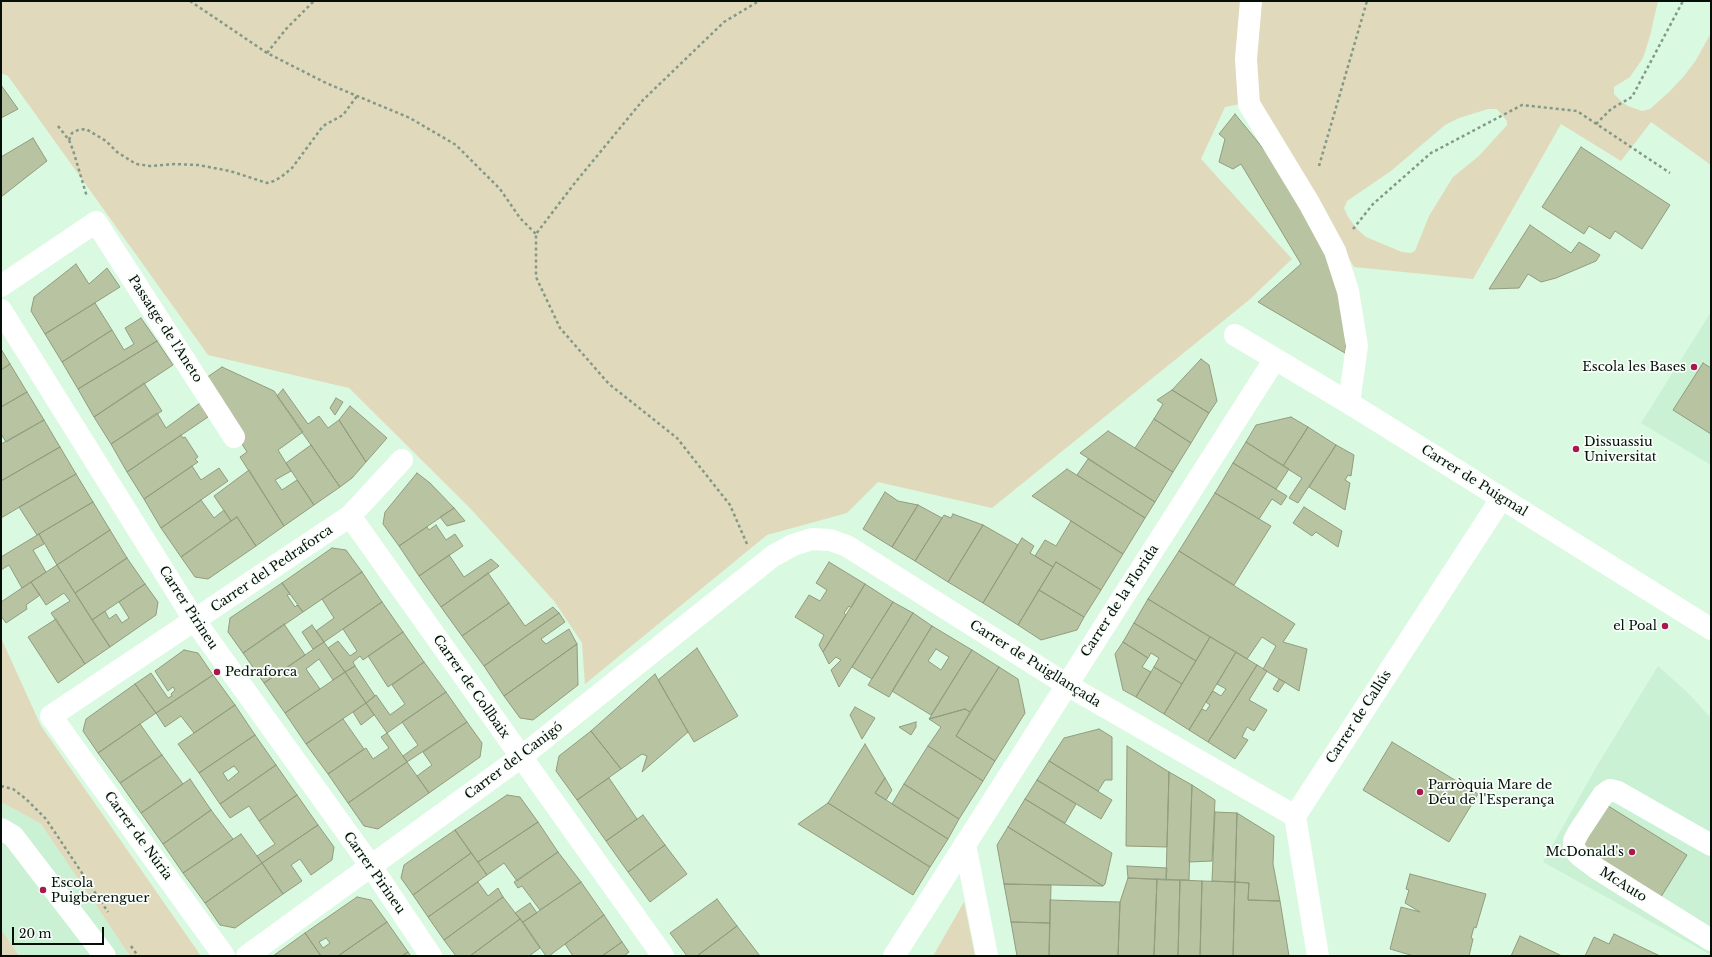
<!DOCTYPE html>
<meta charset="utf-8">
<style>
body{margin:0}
#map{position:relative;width:1712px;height:957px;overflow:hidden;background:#d9f9e0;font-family:"Libre Baskerville",serif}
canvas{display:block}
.frame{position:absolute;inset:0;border:2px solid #050f08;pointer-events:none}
.scale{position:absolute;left:12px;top:927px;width:92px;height:18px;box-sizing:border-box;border:2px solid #050f08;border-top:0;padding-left:5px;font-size:12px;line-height:14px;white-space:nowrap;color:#050f08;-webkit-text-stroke:3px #f8fef9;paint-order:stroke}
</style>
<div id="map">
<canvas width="1712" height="957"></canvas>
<div class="frame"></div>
<div class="scale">20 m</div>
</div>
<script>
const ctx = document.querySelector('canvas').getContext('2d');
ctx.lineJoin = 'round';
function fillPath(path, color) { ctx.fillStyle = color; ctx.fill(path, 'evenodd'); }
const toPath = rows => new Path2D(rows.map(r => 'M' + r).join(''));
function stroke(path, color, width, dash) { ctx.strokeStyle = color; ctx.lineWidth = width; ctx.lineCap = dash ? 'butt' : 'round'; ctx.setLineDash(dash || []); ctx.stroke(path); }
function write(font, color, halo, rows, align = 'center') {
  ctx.font = font + ' "Libre Baskerville",serif'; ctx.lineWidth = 3.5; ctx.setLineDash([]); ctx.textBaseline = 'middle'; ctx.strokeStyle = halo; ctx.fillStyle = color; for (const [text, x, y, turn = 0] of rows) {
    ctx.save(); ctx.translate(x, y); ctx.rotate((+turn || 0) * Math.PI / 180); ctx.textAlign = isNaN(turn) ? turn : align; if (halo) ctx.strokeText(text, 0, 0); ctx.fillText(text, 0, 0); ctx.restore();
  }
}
fillPath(toPath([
 [1711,312,1711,465,1641,423],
 [1658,666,1686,691,1711,718,1711,955,1543,862,1597,766],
 [1,802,41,824,130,956,1,956]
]), '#caf1d3');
fillPath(toPath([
 [1,1,1658,1,1650,36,1643,58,1630,77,1614,87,1614,94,1622,102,1628,106,1642,111,1650,109,1669,92,1684,76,1696,60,1711,33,1711,165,1651,122,1621,161,1561,124,1473,279,1354,267,1256,101,1225,107,1201,159,1292,259,1249,300,992,508,878,482,847,513,767,535,585,684,582,643,554,601,470,508,349,388,208,355,8,76,1,73],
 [1488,109,1497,109,1507,121,1507,125,1479,156,1453,177,1429,216,1415,251,1411,253,1402,252,1366,237,1358,230,1348,217,1344,208,1347,201,1391,171,1445,125,1459,118],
 [1,638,41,726,201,956,130,956,41,824,1,802],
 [964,902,975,956,933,956],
 [1,929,19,956,1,956]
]), '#e1d9bc');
const building = toPath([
 [1,85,18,109,1,118,1,85],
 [1235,114,1271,158,1333,262,1346,340,1345,353,1258,302,1301,264,1241,164,1233,169,1219,162,1225,139,1219,134,1235,114],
 [33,138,47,161,1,197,1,157,33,138],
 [1581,147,1670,205,1642,249,1615,231,1610,239,1589,226,1584,234,1542,207,1581,147],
 [1530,225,1571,253,1579,242,1600,255,1596,261,1556,278,1541,282,1528,274,1519,288,1489,289,1530,225],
 [76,264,89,284,107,268,120,287,45,334,31,311,34,297,76,264],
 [95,303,112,330,62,362,45,334,95,303],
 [141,318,157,341,78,389,62,362,112,330,124,350,134,344,125,328,141,318],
 [157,341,173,365,94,417,78,389,157,341],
 [1,349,10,364,1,370,1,349],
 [1201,359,1209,365,1217,401,1209,413,1172,390,1201,359],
 [1703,363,1711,368,1711,434,1673,410,1703,363],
 [10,364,27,392,1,407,1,370,10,364],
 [222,367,274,391,303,432,278,450,291,471,275,480,282,490,297,480,314,505,284,526,240,457,247,452,203,380,222,367],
 [144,383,162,411,111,444,94,417,144,383],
 [283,389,308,424,319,416,328,428,339,420,366,462,352,478,340,487,277,396,283,389],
 [1172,390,1209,413,1191,443,1154,419,1163,404,1157,400,1172,390],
 [27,392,44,420,6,442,1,434,1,407,27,392],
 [336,398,343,402,335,415,330,408,336,398],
 [200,403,208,417,127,472,111,444,157,413,166,428,200,403],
 [350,406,387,438,366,462,339,420,350,406],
 [1291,417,1308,427,1283,466,1246,442,1256,425,1291,417],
 [1154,419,1191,443,1173,472,1135,448,1154,419],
 [44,420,60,447,1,481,1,444,44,420],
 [1308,427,1336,445,1298,503,1289,498,1302,478,1283,466,1308,427],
 [1108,431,1173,472,1155,502,1080,453,1108,431],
 [181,435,183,438,185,437,198,457,195,459,198,462,144,499,127,472,181,435],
 [1246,442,1289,469,1276,489,1233,463,1246,442],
 [311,445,340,487,314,505,286,463,311,445],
 [1336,445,1354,455,1351,476,1348,475,1345,480,1350,483,1345,510,1309,487,1336,445],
 [60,447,76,474,1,518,1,481,60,447],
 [1088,459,1155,502,1145,518,1077,475,1088,459],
 [1233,463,1287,496,1281,505,1272,499,1259,519,1215,493,1233,463],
 [192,466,201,480,219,468,228,481,161,528,144,499,192,466],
 [1067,469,1145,518,1123,554,1032,496,1067,469],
 [249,470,284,526,256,546,237,517,231,521,214,496,249,470],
 [417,473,430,483,454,508,399,546,383,524,385,512,417,473],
 [76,474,93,502,37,535,19,507,76,474],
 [885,492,898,501,918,505,892,547,863,529,885,492],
 [1215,493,1271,526,1234,585,1179,551,1215,493],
 [201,500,214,518,224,510,231,521,181,557,161,528,201,500],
 [93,502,110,530,57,565,39,534,93,502],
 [918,505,942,518,915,561,892,547,918,505],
 [1304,507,1342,531,1338,547,1316,532,1312,536,1293,523,1304,507],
 [454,508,465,521,447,526,440,517,454,508],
 [953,514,983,525,948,582,915,561,944,515,951,518,953,514],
 [237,517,256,546,208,579,195,577,181,557,237,517],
 [1071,521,1123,554,1101,590,1056,562,1053,567,1035,556,1045,540,1056,546,1071,521],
 [436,525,446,540,455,534,463,546,419,576,399,546,427,527,429,530,436,525],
 [983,525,1018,545,983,603,948,582,983,525],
 [110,530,127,558,75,593,57,565,110,530],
 [39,534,44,544,33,550,46,572,22,588,9,565,1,570,1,557,39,534],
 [1022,538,1034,546,1030,553,1053,567,1018,625,983,603,1022,538],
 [332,548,346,550,362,572,303,612,282,583,332,548],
 [1179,551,1295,624,1283,642,1307,649,1299,691,1263,669,1276,646,1262,637,1247,659,1148,599,1179,551],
 [449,555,464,577,491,559,499,566,441,607,419,576,449,555],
 [127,558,145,584,92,620,75,593,127,558],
 [829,562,865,584,851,608,849,606,844,613,846,615,823,652,819,645,824,635,795,617,809,595,820,601,827,590,816,583,829,562],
 [1056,562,1101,590,1084,617,1039,590,1056,562],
 [57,565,110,647,85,664,51,613,70,601,64,593,46,605,31,582,57,565],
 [362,572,382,602,324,642,316,631,334,618,322,599,362,572],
 [488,573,509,603,462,636,441,607,488,573],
 [31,582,40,595,26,605,27,609,6,623,1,616,1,602,31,582],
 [282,583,290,594,287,595,295,607,297,605,303,612,243,653,228,632,230,618,282,583],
 [145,584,158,602,156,615,110,647,92,620,105,611,109,619,116,614,122,623,129,618,119,602,145,584],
 [865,584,893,602,839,687,831,670,841,660,836,657,829,664,823,652,865,584],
 [1039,590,1084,617,1077,630,1041,640,1018,625,1039,590],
 [1148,599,1210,637,1196,661,1134,623,1148,599],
 [382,602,403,632,363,660,360,656,353,662,355,666,345,672,328,648,338,641,350,656,357,651,343,629,382,602],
 [893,602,913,613,872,679,852,667,893,602],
 [509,603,525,626,553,607,559,613,484,666,462,636,509,603],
 [559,613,565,622,541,639,546,644,569,629,577,644,504,696,484,666,559,613],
 [913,613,932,626,889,697,868,685,913,613],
 [56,619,85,664,58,683,28,637,56,619],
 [1134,623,1196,661,1182,684,1154,667,1159,658,1151,653,1148,658,1123,642,1134,623],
 [284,624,305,655,264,683,243,653,284,624],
 [312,625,324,642,313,649,302,632,312,625],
 [932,626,972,650,931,715,892,691,932,626],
 [936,649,949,657,941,670,928,661,936,649],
 [403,632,424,662,388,687,368,656,403,632],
 [1210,637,1236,652,1189,730,1164,714,1210,637],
 [324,642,345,672,333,680,319,659,306,669,320,689,285,713,264,683,324,642],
 [1123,642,1148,658,1142,667,1151,672,1136,697,1123,690,1115,654,1123,642],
 [577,644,578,685,533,720,520,718,504,696,577,644],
 [697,648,738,716,694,742,658,680,697,648],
 [184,650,198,653,213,675,156,713,135,684,151,673,168,698,172,696,171,694,175,690,173,687,168,691,155,671,184,650],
 [972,650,999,667,970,712,965,709,929,719,972,650],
 [1236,652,1257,665,1208,742,1189,730,1202,709,1206,711,1210,705,1206,702,1213,691,1221,696,1226,689,1217,684,1236,652],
 [424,662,446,692,387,733,366,703,376,695,390,715,405,704,392,685,424,662],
 [1257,665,1267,671,1249,700,1267,710,1254,731,1247,727,1242,737,1248,740,1235,759,1208,742,1257,665],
 [355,666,375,696,366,703,345,672,355,666],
 [999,667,1018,679,1025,713,995,761,956,736,999,667],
 [1154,667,1182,684,1164,714,1136,697,1154,667],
 [345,672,366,703,306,744,285,713,345,672],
 [655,674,688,732,642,772,647,756,642,754,621,769,591,731,655,674],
 [213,675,235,705,194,733,181,716,165,727,156,713,213,675],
 [1279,679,1285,682,1278,692,1273,689,1279,679],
 [135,684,156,713,98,753,83,731,86,719,135,684],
 [446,692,467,722,407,762,403,756,418,745,402,722,446,692],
 [366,703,374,715,361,725,353,712,366,703],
 [235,705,255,735,199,773,178,744,235,705],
 [855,707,875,718,862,739,850,715,855,707],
 [965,709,970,712,956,736,995,761,983,781,928,746,941,727,929,719,965,709],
 [343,719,364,749,328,774,306,744,343,719],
 [467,722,482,743,480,757,429,793,417,776,432,765,423,752,467,722],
 [916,722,916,727,911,735,899,727,916,722],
 [140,724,162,755,120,783,98,753,140,724],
 [1099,729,1112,737,1112,780,1105,780,1098,791,1049,761,1064,738,1099,729],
 [591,731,621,769,577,800,556,771,559,756,591,731],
 [387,733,407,762,348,803,328,774,366,748,373,759,389,748,381,737,387,733],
 [255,735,276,765,220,804,199,773,255,735],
 [234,766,239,772,228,781,223,773,234,766],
 [1392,742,1478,794,1449,842,1363,790,1392,742],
 [865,744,885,778,875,793,948,839,930,867,828,803,865,744],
 [928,746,983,781,959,819,904,784,928,746],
 [1127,746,1169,772,1167,847,1126,846,1127,746],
 [162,755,183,784,141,813,120,783,162,755],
 [1049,761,1112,800,1101,819,1037,780,1049,761],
 [407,762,429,793,378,829,364,826,348,803,407,762],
 [276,765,297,795,259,821,249,806,230,818,220,804,276,765],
 [1169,772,1192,785,1189,880,1166,880,1169,772],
 [609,778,637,819,606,841,577,800,609,778],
 [885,778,892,790,886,800,875,793,885,778],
 [190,779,211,810,163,844,141,813,190,779],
 [1037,780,1076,804,1065,823,1025,799,1037,780],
 [904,784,959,819,948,839,892,804,904,784],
 [1192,785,1215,800,1212,861,1189,862,1192,785],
 [297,795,318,825,262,863,257,856,275,844,259,821,297,795],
 [507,795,520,797,538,822,478,862,455,830,507,795],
 [1025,799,1112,853,1105,884,1103,886,1008,827,1025,799],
 [828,803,930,867,913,895,798,824,828,803],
 [1605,804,1687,855,1659,900,1577,849,1605,804],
 [211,810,233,839,183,873,163,844,211,810],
 [1215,812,1237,813,1235,882,1212,881,1215,812],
 [1237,813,1274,836,1273,864,1280,901,1248,900,1249,883,1235,882,1237,813],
 [643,815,665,845,628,872,606,841,643,815],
 [538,822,558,852,517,881,504,863,487,875,478,862,538,822],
 [318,825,334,847,332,860,311,875,300,859,291,865,302,881,283,894,262,863,318,825],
 [1008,827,1103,886,1004,884,997,845,1008,827],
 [455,830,471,853,413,895,401,878,404,865,455,830],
 [241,834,262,863,205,903,183,873,241,834],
 [665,845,687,874,650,902,628,872,665,845],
 [558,852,581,882,540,910,522,886,518,888,514,882,558,852],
 [471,853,487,875,428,917,413,895,471,853],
 [262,863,283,894,235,928,220,925,205,903,262,863],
 [1127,866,1167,868,1166,880,1128,878,1127,866],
 [1410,874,1486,894,1476,928,1474,927,1471,938,1473,939,1469,956,1414,956,1390,949,1401,907,1420,912,1405,903,1409,890,1406,889,1410,874],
 [1128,878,1157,879,1154,956,1118,956,1120,902,1128,878],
 [1157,879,1180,880,1178,956,1154,956,1157,879],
 [1180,880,1202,881,1200,956,1178,956,1180,880],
 [1202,881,1235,882,1233,956,1200,956,1202,881],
 [478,882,488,896,498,888,503,897,444,940,428,917,478,882],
 [581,882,604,915,549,956,546,956,523,922,581,882],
 [1235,882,1249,883,1248,900,1280,901,1289,956,1233,956,1235,882],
 [1004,884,1051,885,1050,923,1011,922,1004,884],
 [357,897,371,900,387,922,338,956,321,956,305,933,357,897],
 [326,938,330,943,323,948,319,942,326,938],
 [503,897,520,919,470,956,456,956,444,940,503,897],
 [717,899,737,926,697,956,687,956,670,933,717,899],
 [1050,900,1120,902,1118,956,1049,956,1050,900],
 [530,903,537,913,523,922,515,913,530,903],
 [604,915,622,942,602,956,573,956,565,944,604,915],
 [520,919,540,948,529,956,470,956,520,919],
 [387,922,408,952,402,956,338,956,387,922],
 [1011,922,1050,923,1049,956,1017,956,1011,922],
 [737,926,760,956,697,956,737,926],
 [305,933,321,956,273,956,305,933],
 [1614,934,1660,956,1585,956,1594,937,1609,944,1614,934],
 [1520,936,1562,956,1511,956,1520,936],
 [622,942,629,952,624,956,602,956,622,942],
 [408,952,411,956,402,956,408,952]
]);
fillPath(building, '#b8c3a2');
stroke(building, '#919c7c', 1);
stroke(toPath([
 [190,1,267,53,326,83,410,118,456,145,500,189,520,218,536,234],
 [267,53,286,29,314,1],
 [1596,124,1611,109,1632,97,1683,1],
 [58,126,69,140,73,150,87,197],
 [69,140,72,133,78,130,86,129,106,141,117,152,136,164,150,166,175,164,198,165,230,171,267,183,274,181,281,177,292,168,323,126,343,115,357,96],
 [1319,166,1367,1],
 [1353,229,1373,204,1431,153,1522,105,1577,111,1670,173],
 [747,544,730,505,677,438,609,384,560,328,536,277,536,234,574,184,643,100,724,22,759,1],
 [1,786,13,789,26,799,46,819,108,912],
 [131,946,138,956]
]), '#829987', 2.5, [3, 3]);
stroke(toPath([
 [1251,1,1246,59,1249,104,1309,203,1335,251,1348,291,1357,346,1349,403],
 [1,286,96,222,234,437],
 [1,310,195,621,371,866,431,956],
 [1235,335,1349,403,1711,629],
 [350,516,663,956],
 [1,829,13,836,23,849,105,956],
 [965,844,987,956],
 [1711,845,1618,792,1610,790,1603,795,1578,833,1574,841,1574,849,1580,856,1596,868,1711,940],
 [224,956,51,716,350,516,402,460],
 [247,956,521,757,773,556,793,545,812,539,830,540,847,546,1067,685,1295,816],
 [894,956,1275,359],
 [1318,956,1295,816,1501,499]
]), '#fff', 22);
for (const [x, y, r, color] of [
 [1694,367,4,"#aa174e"],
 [1576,449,4,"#aa174e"],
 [1665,626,4,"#aa174e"],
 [217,672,4,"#aa174e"],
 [1420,792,4,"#aa174e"],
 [1632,852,4,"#aa174e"],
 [43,890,4,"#aa174e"]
]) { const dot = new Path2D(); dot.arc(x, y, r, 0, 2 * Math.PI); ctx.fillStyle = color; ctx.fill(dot); stroke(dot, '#f8fef9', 1.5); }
write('13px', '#050f08', '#f8fef9', [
 ["Passatge de l'Aneto",165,329,57],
 ["Carrer de Puigmal",1474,481,32],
 ["Carrer del Pedraforca",272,569,-34],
 ["Carrer de la Florida",1120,601,-57],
 ["Carrer Pirineu",188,608,57],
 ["Carrer de Puigllançada",1035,664,32],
 ["Carrer de Collbaix",471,687,55],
 ["Carrer de Callús",1359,717,-57],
 ["Carrer del Canigó",514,761,-37],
 ["Carrer de Núria",138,836,54],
 ["Carrer Pirineu",374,873,55],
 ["McAuto",1623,885,32]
]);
write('13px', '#050f08', '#f8fef9', [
 ["Escola les Bases",1686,367,"right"],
 ["Dissuassiu",1584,442],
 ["Universitat",1584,457],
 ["el Poal",1657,626,"right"],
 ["Pedraforca",225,672],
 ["Parròquia Mare de",1428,785],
 ["Déu de l'Esperança",1428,800],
 ["McDonald's",1624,852,"right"],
 ["Escola",51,883],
 ["Puigberenguer",51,898]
], 'left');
</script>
